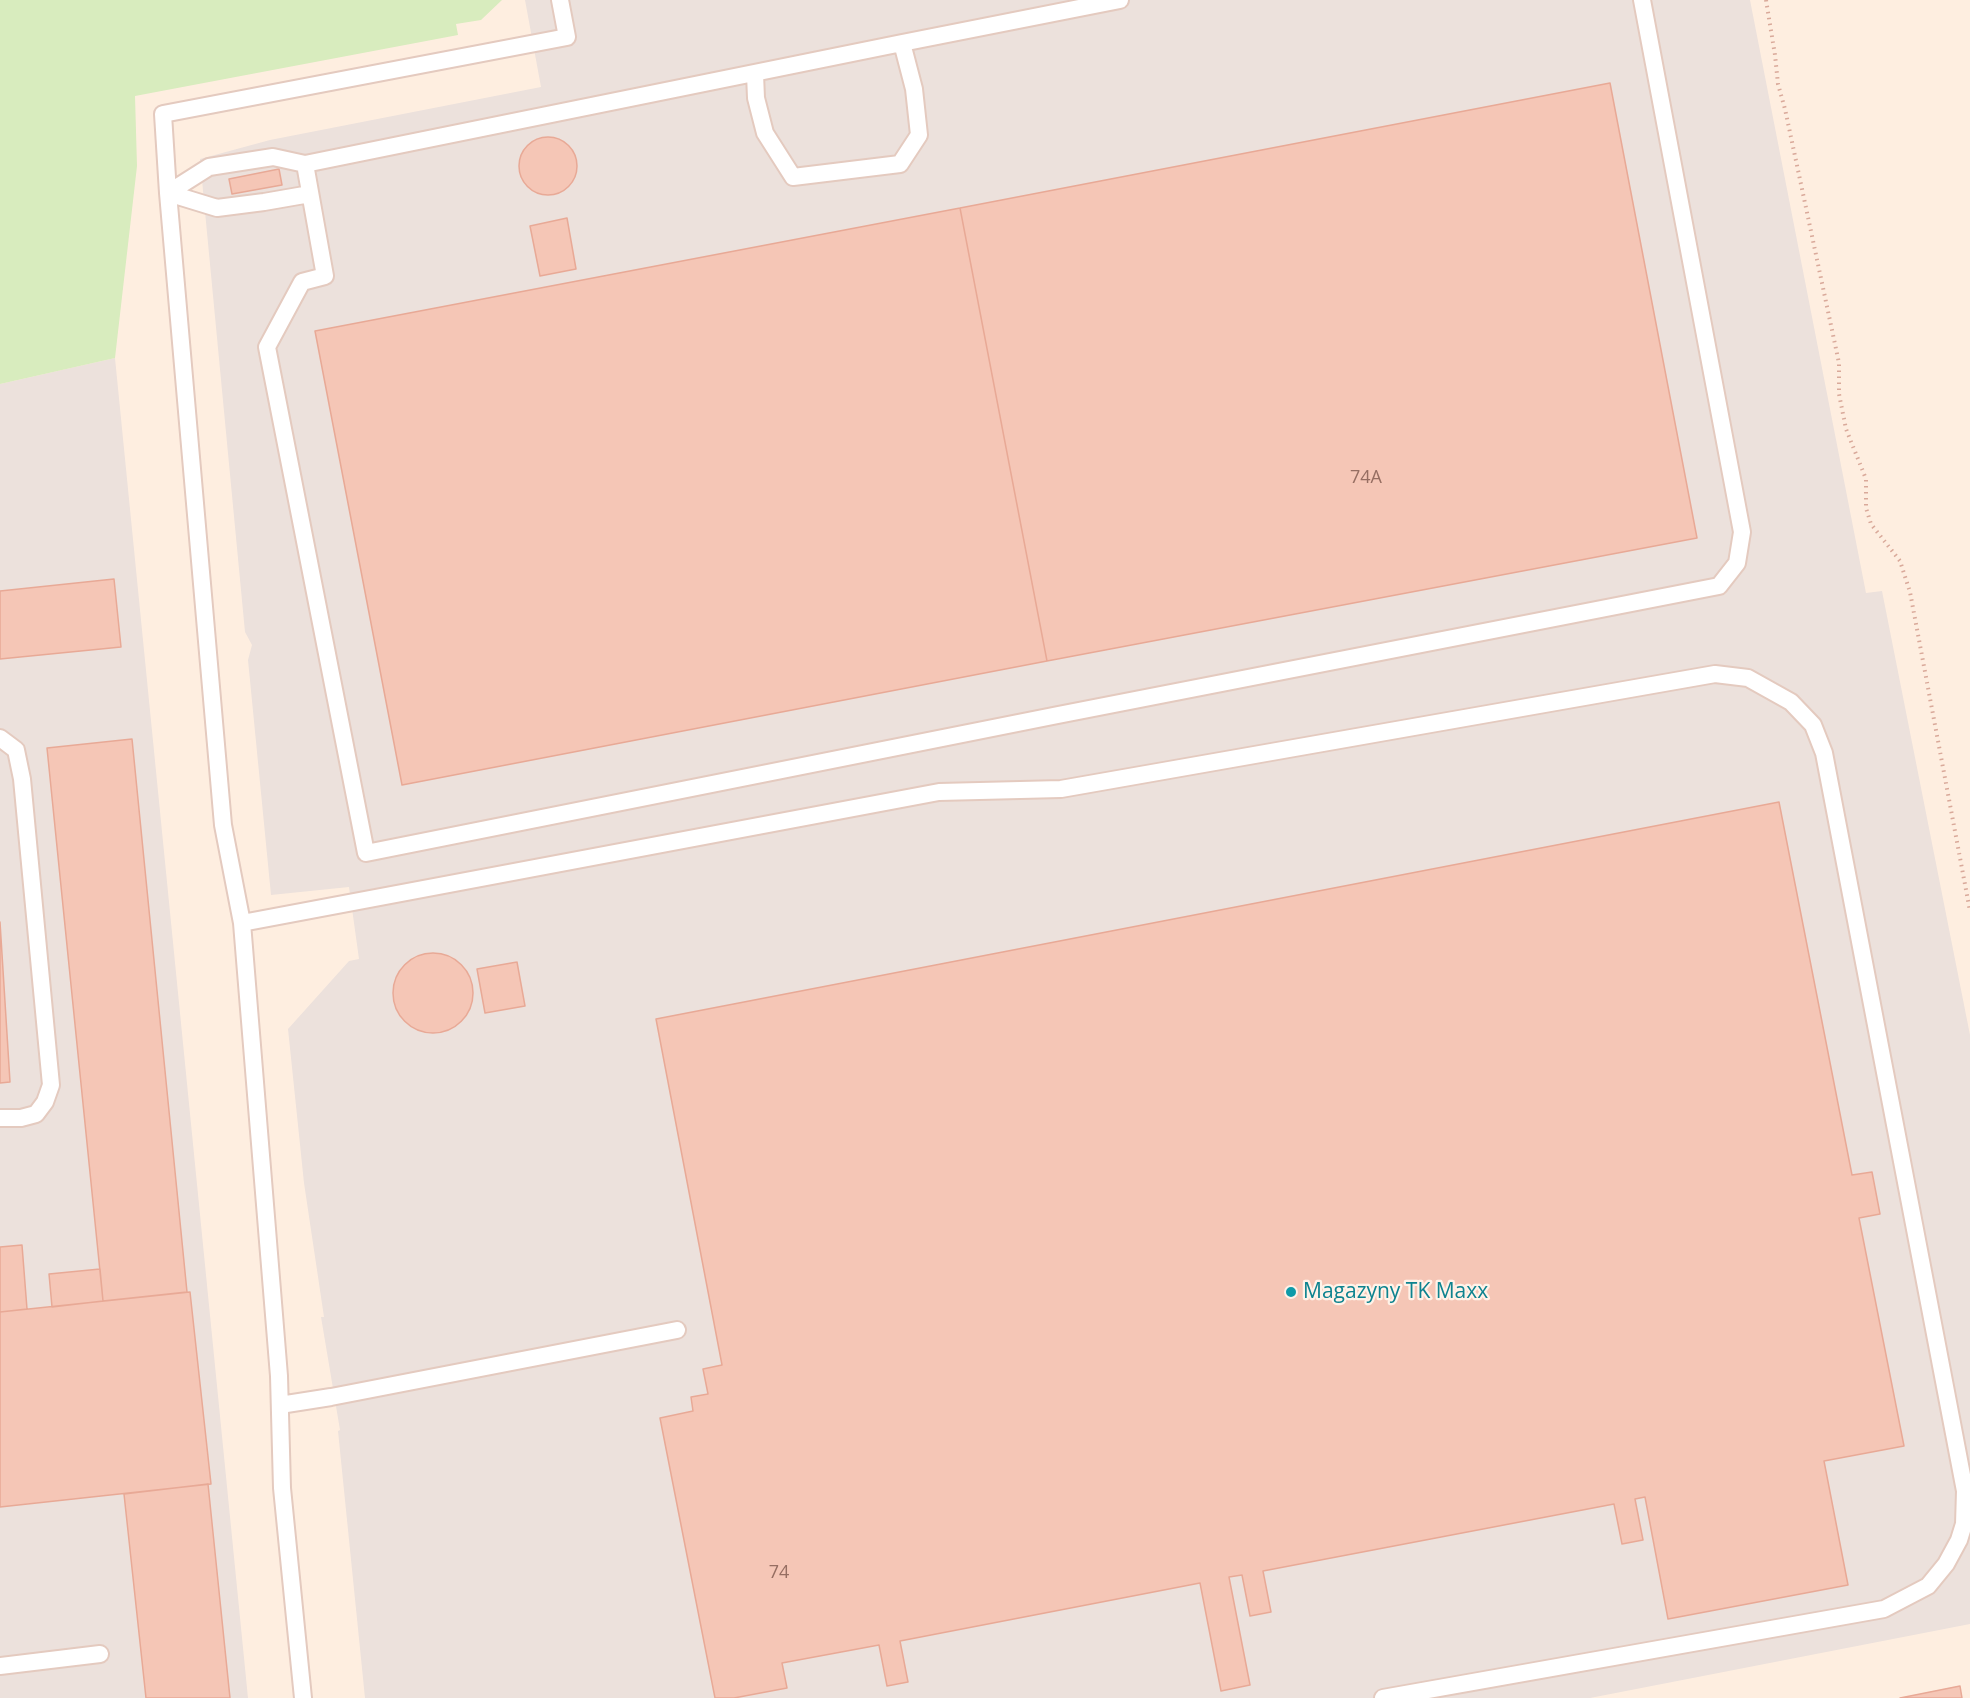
<!DOCTYPE html>
<style>
body{margin:0}
canvas{display:block;background:#feeee0}
</style>
<canvas width="1970" height="1698"></canvas>
<script>
const ctx = document.querySelector('canvas').getContext('2d');
ctx.lineJoin = 'round';
function fillPath(path, color) { ctx.fillStyle = color; ctx.fill(path, 'evenodd'); }
const toPath = rows => new Path2D(rows.map(r => 'M' + r).join(''));
function stroke(path, color, width, dash) { ctx.strokeStyle = color; ctx.lineWidth = width; ctx.lineCap = dash ? 'butt' : 'round'; ctx.setLineDash(dash || []); ctx.stroke(path); }
function write(font, color, halo, rows, align = 'center') {
  ctx.font = font + ' "Open Sans",sans-serif'; ctx.lineWidth = 4.5; ctx.setLineDash([]); ctx.textBaseline = 'middle'; ctx.strokeStyle = halo; ctx.fillStyle = color; for (const [text, x, y, turn = 0] of rows) {
    ctx.save(); ctx.translate(x, y); ctx.rotate((+turn || 0) * Math.PI / 180); ctx.textAlign = isNaN(turn) ? turn : align; if (halo) ctx.strokeText(text, 0, 0); ctx.fillText(text, 0, 0); ctx.restore();
  }
}
fillPath(toPath([
 [525,0,1750,0,1866,593,1882,591,1970,1035,1970,1624,1590,1698,365,1698,338,1431,340,1430,321,1317,324,1317,304,1183,288,1029,349,961,359,959,349,887,271,895,248,660,252,645,245,632,200,159,270,140,541,87],
 [115,358,248,1698,0,1698,0,384]
]), '#ece1dc');
fillPath(toPath([
 [0,0,502,0,481,20,456,24,458,35,135,96,137,166,115,358,0,384]
]), '#d8ecbe');
const building = toPath([
 [1610,83,1697,538,1047,661,960,208,1610,83],
 '519 166a29 29 0 1 1 58 0a29 29 0 1 1-58 0Z',
 [279,169,282,185,232,194,229,179,279,169],
 [960,208,1047,661,402,785,315,331,960,208],
 [567,218,576,269,540,276,530,226,567,218],
 [114,579,121,647,0,659,0,591,114,579],
 [132,739,187,1292,103,1301,47,748,132,739],
 [1779,802,1852,1175,1872,1172,1880,1214,1859,1218,1904,1446,1824,1461,1848,1585,1668,1619,1645,1497,1635,1499,1643,1540,1622,1544,1614,1504,1263,1571,1271,1612,1250,1616,1242,1575,1229,1577,1250,1685,1221,1691,1200,1583,900,1641,908,1682,887,1686,879,1645,782,1663,787,1688,734,1698,715,1698,660,1418,693,1411,691,1397,708,1394,703,1369,722,1365,656,1019,1779,802],
 [0,922,10,1082,0,1083,0,922],
 '393 993a40 40 0 1 1 80 0a40 40 0 1 1-80 0Z',
 [517,962,525,1006,485,1013,477,969,517,962],
 [22,1245,27,1309,0,1312,0,1247,22,1245],
 [100,1269,103,1301,52,1307,49,1274,100,1269],
 [190,1292,211,1484,0,1507,0,1312,190,1292],
 [208,1484,230,1698,146,1698,124,1494,208,1484],
 [1960,1686,1962,1698,1900,1698,1960,1686]
]);
fillPath(building, '#f5c6b6');
stroke(building, '#e8a996', 1.5);
const lane = toPath([
 [902,43,1120,0],
 [305,164,325,276,302,282,267,347,366,853,1058,715,1719,586,1737,563,1742,532,1642,0],
 [168,193,209,167,273,157,305,164,902,43,914,89,919,135,900,164,793,177,765,133,756,98,755,74],
 [168,193,217,208,264,202,310,194],
 [0,738,16,750,22,779,51,1085,45,1102,36,1114,21,1118,0,1118],
 [242,923,939,792,1061,789,1715,674,1748,678,1791,702,1813,725,1824,753,1965,1491,1964,1524,1959,1540,1946,1564,1928,1586,1884,1609,1383,1698],
 [280,1405,331,1397,677,1330],
 [0,1666,100,1654],
 [303,1698,282,1488,279,1376,242,923,223,825,168,193,163,114,567,37,560,0]
]);
stroke(lane, '#e4cabf', 20);
stroke(toPath([
 [1766,0,1775,55,1778,84,1785,109,1839,363,1839,394,1846,429,1866,479,1866,508,1871,524,1900,561,1910,592,1970,911]
]), '#d9a99a', 4, [1.5, 4.5]);
stroke(lane, '#fff', 16);
for (const [x, y, r, color] of [
 [1291,1292,6,"#0f9aa8"]
]) { const dot = new Path2D(); dot.arc(x, y, r, 0, 2 * Math.PI); ctx.fillStyle = color; ctx.fill(dot); stroke(dot, '#fff2e8', 2); }
write('18px', '#966e62', null, [
 ["74A",1366,478],
 ["74",779,1573]
]);
write('21px', '#0d838f', '#fff2e8', [
 ["Magazyny TK Maxx",1303,1292]
], 'left');
</script>
